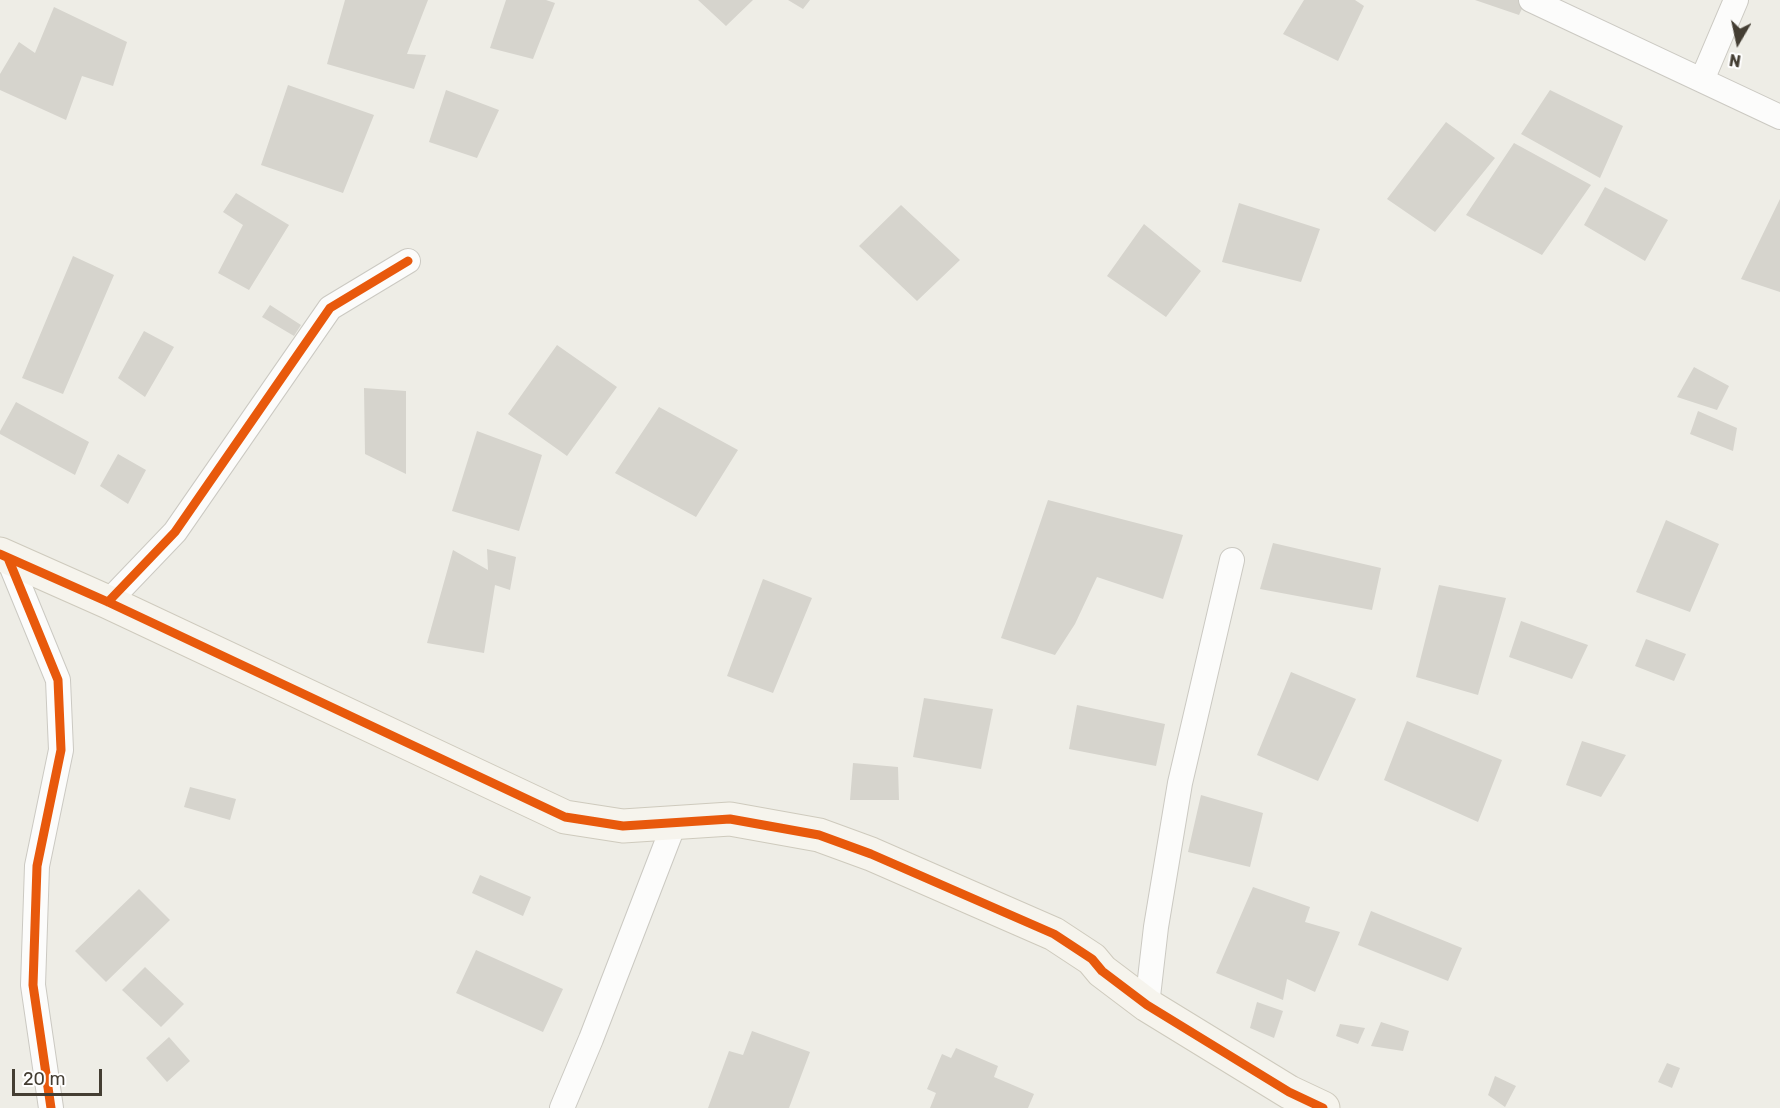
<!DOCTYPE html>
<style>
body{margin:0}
#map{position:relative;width:1780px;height:1108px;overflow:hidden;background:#eeede6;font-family:Rubik,sans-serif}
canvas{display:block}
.north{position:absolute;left:1708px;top:12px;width:60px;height:60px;-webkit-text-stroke:4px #fff;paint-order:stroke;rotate:189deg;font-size:16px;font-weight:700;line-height:24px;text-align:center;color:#443e33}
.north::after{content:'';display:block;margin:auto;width:21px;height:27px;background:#443e33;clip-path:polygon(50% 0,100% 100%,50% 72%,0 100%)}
.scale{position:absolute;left:12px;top:1069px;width:90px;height:27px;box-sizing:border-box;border:3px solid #443e33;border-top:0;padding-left:8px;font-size:18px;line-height:21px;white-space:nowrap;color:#443e33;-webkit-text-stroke:4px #fff;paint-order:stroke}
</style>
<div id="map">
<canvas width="1780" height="1108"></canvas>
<div class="north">N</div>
<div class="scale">20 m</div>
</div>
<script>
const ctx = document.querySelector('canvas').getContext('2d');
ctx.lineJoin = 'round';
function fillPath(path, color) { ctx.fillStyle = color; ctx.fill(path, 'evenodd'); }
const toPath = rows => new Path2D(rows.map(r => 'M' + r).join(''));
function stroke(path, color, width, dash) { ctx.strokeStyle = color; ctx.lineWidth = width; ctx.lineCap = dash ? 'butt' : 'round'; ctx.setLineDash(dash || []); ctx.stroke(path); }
fillPath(toPath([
 [345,0,428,0,407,54,426,55,414,89,327,64],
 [506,0,546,0,555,3,533,59,490,48],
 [698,0,753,0,726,26],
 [788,0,810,0,803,9],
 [1304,0,1355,0,1364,6,1338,61,1283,34],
 [1475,0,1526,0,1519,15],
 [54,7,127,42,113,86,82,76,66,120,0,90,0,74,19,42,35,53],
 [288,85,374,115,343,193,261,165],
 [446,90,499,110,477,158,429,142],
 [1550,90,1623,126,1600,178,1521,134],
 [1446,122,1495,158,1435,232,1387,199],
 [1514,143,1591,185,1542,255,1466,215],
 [1605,187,1668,220,1645,261,1584,225],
 [236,193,289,225,249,290,218,273,243,225,223,212],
 [1780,199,1780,292,1741,279],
 [1239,203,1320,229,1301,282,1222,262],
 [901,205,960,260,917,301,859,246],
 [1144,224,1201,271,1166,317,1107,276],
 [73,256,114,275,63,394,22,378],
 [270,305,301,325,294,336,262,317],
 [144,331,174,347,145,397,118,378],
 [557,345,617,387,567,456,508,414],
 [1694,367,1729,386,1717,410,1677,397],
 [364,388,406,391,406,474,365,454],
 [16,402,89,442,75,475,0,434,0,431],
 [659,407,738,450,696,517,615,473],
 [1698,411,1737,428,1733,451,1690,434],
 [477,431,542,455,519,531,452,511],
 [118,454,146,470,128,504,100,486],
 [1048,500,1183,535,1163,599,1097,577,1075,624,1055,655,1001,638],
 [1666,520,1719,544,1690,612,1636,592],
 [1273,543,1381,568,1372,610,1260,589],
 [487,549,516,557,510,590,495,585,484,653,427,643,453,550,488,570],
 [763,579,812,598,773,693,727,676],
 [1439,585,1506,598,1478,695,1416,677],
 [1521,621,1588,645,1572,679,1509,657],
 [1646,639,1686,654,1674,681,1635,666],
 [1291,672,1356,699,1318,781,1257,755],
 [924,698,993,709,981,769,913,757],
 [1077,705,1165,724,1156,766,1069,749],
 [1407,721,1502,760,1478,822,1384,780],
 [1582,741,1626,755,1601,797,1566,785],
 [853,763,898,767,899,800,850,800],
 [190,787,236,799,230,820,184,807],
 [1201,795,1263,813,1250,867,1188,852],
 [480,875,531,897,523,916,472,893],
 [1253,887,1310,907,1305,922,1340,932,1315,992,1287,979,1283,1000,1216,973],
 [139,889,170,920,106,982,75,951],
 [1371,911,1462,948,1448,981,1358,945],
 [476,950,563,989,543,1032,456,993],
 [145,967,184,1004,161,1027,122,990],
 [1257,1002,1283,1011,1274,1038,1250,1028],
 [1381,1022,1409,1031,1403,1051,1371,1046],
 [1340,1024,1365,1028,1358,1044,1336,1036],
 [752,1031,810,1052,789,1108,708,1108,729,1051,743,1055],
 [169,1037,190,1061,167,1082,146,1058],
 [956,1048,998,1066,994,1077,1034,1094,1028,1108,930,1108,936,1093,927,1089,942,1054,951,1058],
 [1667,1063,1680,1068,1672,1088,1658,1082],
 [1495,1076,1516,1086,1505,1107,1488,1095]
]), '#d6d4cd');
const street = toPath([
 [1531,0,1780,117],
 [1702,80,1736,0],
 [8,558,58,680,61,750,37,866,33,985,51,1108],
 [108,602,175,532,330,308,408,261],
 [1147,1005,1156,927,1180,783,1232,560],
 [562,1108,591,1039,674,824]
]);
const secondary = toPath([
 [0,554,108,602,565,817,623,826,730,819,819,835,871,854,1054,934,1092,959,1102,971,1147,1005,1289,1092,1323,1108]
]);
stroke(street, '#cbc9c2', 26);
stroke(secondary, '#cecabd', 35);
stroke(street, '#fcfcfb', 24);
stroke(secondary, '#f6f4ed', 33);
stroke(toPath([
 [0,554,108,602,565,817,623,826,730,819,819,835,871,854,1054,934,1092,959,1102,971,1147,1005,1289,1092,1323,1108],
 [8,558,58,680,61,750,37,866,33,985,51,1108],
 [108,602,175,532,330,308,408,261]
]), '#e8590c', 9);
</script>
